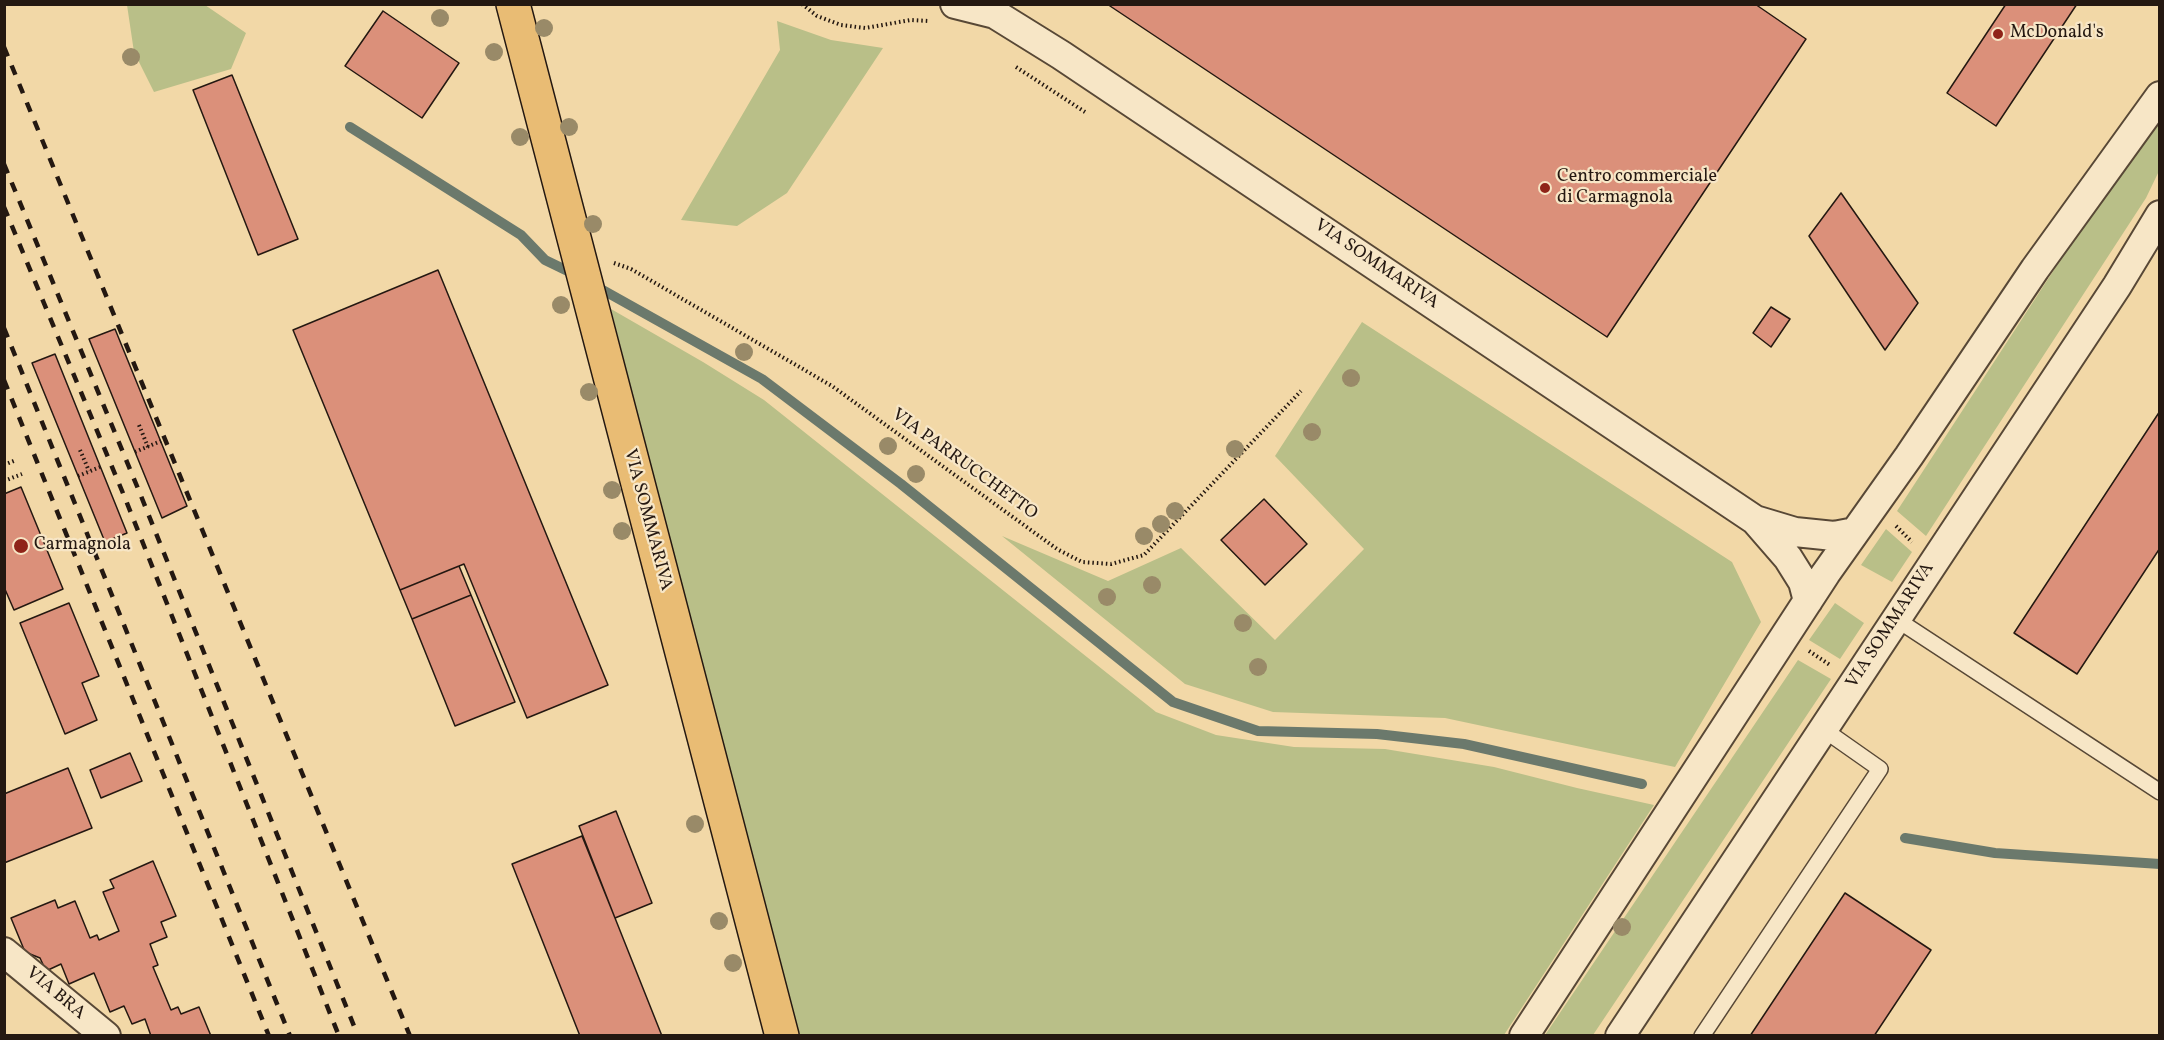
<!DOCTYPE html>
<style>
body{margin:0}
#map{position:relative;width:2164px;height:1040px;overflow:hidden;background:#f2d8a7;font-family:Vollkorn,serif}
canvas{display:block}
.frame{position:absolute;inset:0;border:6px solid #241811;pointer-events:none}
</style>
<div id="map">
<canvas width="2164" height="1040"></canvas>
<div class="frame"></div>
</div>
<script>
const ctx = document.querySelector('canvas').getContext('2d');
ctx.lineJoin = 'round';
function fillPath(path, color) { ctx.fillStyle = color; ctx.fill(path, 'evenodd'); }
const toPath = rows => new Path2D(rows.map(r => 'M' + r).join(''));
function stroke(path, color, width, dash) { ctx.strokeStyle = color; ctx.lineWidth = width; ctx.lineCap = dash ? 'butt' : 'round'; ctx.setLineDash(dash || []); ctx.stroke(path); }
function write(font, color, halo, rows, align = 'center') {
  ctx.font = font + ' Vollkorn,serif'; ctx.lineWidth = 4.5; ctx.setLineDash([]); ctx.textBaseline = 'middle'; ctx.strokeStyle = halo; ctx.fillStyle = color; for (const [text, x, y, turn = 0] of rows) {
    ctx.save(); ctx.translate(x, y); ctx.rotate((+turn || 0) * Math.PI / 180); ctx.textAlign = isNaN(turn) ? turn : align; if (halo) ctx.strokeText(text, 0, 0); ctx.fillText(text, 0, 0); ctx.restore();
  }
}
fillPath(toPath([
 [127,5,205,5,246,33,231,69,154,92,134,52],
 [777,21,831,40,883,48,787,193,737,226,681,220,780,50],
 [2159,115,2159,171,2146,198,1926,536,1897,511,2104,193],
 [611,309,703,362,764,400,1156,712,1216,735,1294,747,1385,749,1494,767,1577,788,1654,805,1504,1035,795,1035],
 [1362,322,1732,562,1761,622,1675,767,1445,718,1273,712,1185,684,1002,536,1108,581,1181,548,1275,640,1364,549,1275,456],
 [1886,529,1912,552,1892,582,1861,565],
 [1835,603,1864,623,1840,659,1809,640],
 [1798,660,1831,679,1593,1035,1545,1035]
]), '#b9bf88');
stroke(toPath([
 [350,127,521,235,545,260,578,276],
 [592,284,762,379,901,484,1173,702,1258,731,1377,734,1464,744,1642,784],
 [1905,838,1995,853,2160,864]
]), '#6b796c', 10);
const building = toPath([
 [1107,4,1755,4,1806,39,1607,337,1107,4],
 [2006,4,2077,4,1996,126,1947,93,2006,4],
 [383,11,459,63,422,118,345,66,383,11],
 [232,75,298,239,258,255,193,90,232,75],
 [1841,193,1918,303,1885,350,1809,236,1841,193],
 [438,270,608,685,527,718,464,564,400,590,293,330,438,270],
 [1771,307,1790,319,1771,347,1753,333,1771,307],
 [115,329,187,506,162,518,89,339,115,329],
 [55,354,127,533,105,542,32,363,55,354],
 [2160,411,2160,548,2077,674,2014,633,2160,411],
 [21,487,63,589,14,610,4,587,4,494,21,487],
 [1264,499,1307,544,1265,585,1221,540,1264,499],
 [459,566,471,595,412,619,400,590,459,566],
 [471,595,515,702,455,726,412,619,471,595],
 [69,603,99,676,82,683,97,720,65,734,20,623,69,603],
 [130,753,142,781,101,798,90,770,130,753],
 [68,768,92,828,4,863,4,794,68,768],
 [616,811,652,903,615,918,579,826,616,811],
 [582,836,615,918,662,1036,580,1036,512,864,582,836],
 [153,861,176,916,161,922,167,937,150,944,158,965,153,967,171,1010,178,1007,181,1014,199,1007,211,1036,151,1036,145,1019,132,1024,124,1006,110,1012,94,973,69,984,61,964,46,971,40,958,25,952,11,918,55,900,58,908,75,901,90,938,97,935,99,940,119,931,103,892,114,888,110,880,153,861],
 [1845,893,1931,950,1874,1036,1750,1036,1845,893]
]);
fillPath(building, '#db907a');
stroke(building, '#241811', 1.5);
const lane = toPath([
 [1896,619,2160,792],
 [1702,1036,1880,769,1823,729]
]);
const street = toPath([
 [955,4,995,14],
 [985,4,995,14,1061,55,1755,520,1788,558,1803,582,1808,601],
 [1755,520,1795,532,1834,536,1855,532],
 [4,952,106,1036],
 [1524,1036,1826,573,1909,456,2035,269,2160,96],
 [1620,1036,2117,286,2160,215]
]);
const primary = toPath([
 [513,4,782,1036]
]);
stroke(lane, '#584836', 18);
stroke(street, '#584836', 32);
stroke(primary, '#241811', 36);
stroke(toPath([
 [802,4,817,16,841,25,865,28,911,20,928,21],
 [1016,67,1085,112],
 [614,263,631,269,832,386,1057,549,1082,562,1111,564,1144,555,1301,391],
 [139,425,148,447],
 [80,450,89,471],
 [135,452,161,441],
 [4,465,16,460],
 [78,476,100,467],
 [4,481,22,474],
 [1896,526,1912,542],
 [1809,651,1830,665]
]), '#241811', 4, [1.5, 3]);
stroke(lane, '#f7e6c6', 15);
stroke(street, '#f7e6c6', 28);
stroke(primary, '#e9bc74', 33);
stroke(toPath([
 [4,47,410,1036],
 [4,164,139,491,358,1036],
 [4,207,125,498,339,1036],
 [4,328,290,1036],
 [4,380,269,1036]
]), '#241811', 4.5, [10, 10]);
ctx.fillStyle = '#998a68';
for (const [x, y] of [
 [440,18],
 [544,28],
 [494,52],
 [131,57],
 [569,127],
 [520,137],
 [593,224],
 [561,305],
 [744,352],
 [1351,378],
 [589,392],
 [1312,432],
 [888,446],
 [1235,449],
 [916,474],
 [612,490],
 [1175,511],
 [1161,524],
 [622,531],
 [1144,536],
 [1152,585],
 [1107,597],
 [1243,623],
 [1258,667],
 [695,824],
 [719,921],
 [1622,927],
 [733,963]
]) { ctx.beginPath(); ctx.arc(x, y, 9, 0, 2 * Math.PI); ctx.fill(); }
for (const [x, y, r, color] of [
 [1998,34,6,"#8f2418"],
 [1545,188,6,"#8f2418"],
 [21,546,8,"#8f2418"]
]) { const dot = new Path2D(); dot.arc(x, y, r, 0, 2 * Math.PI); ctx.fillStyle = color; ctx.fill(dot); stroke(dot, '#f7e6c6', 2); }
write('18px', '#241811', '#f7e6c6', [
 ["McDonald's",2010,34],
 ["Centro commerciale",1557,178],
 ["di Carmagnola",1557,199],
 ["Carmagnola",34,546]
], 'left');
write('18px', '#241811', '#f7e6c6', [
 ["VIA SOMMARIVA",1376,265,34],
 ["VIA PARRUCCHETTO",964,465,36],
 ["VIA SOMMARIVA",647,520,75],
 ["VIA SOMMARIVA",1891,626,-57],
 ["VIA BRA",55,994,40]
]);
</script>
